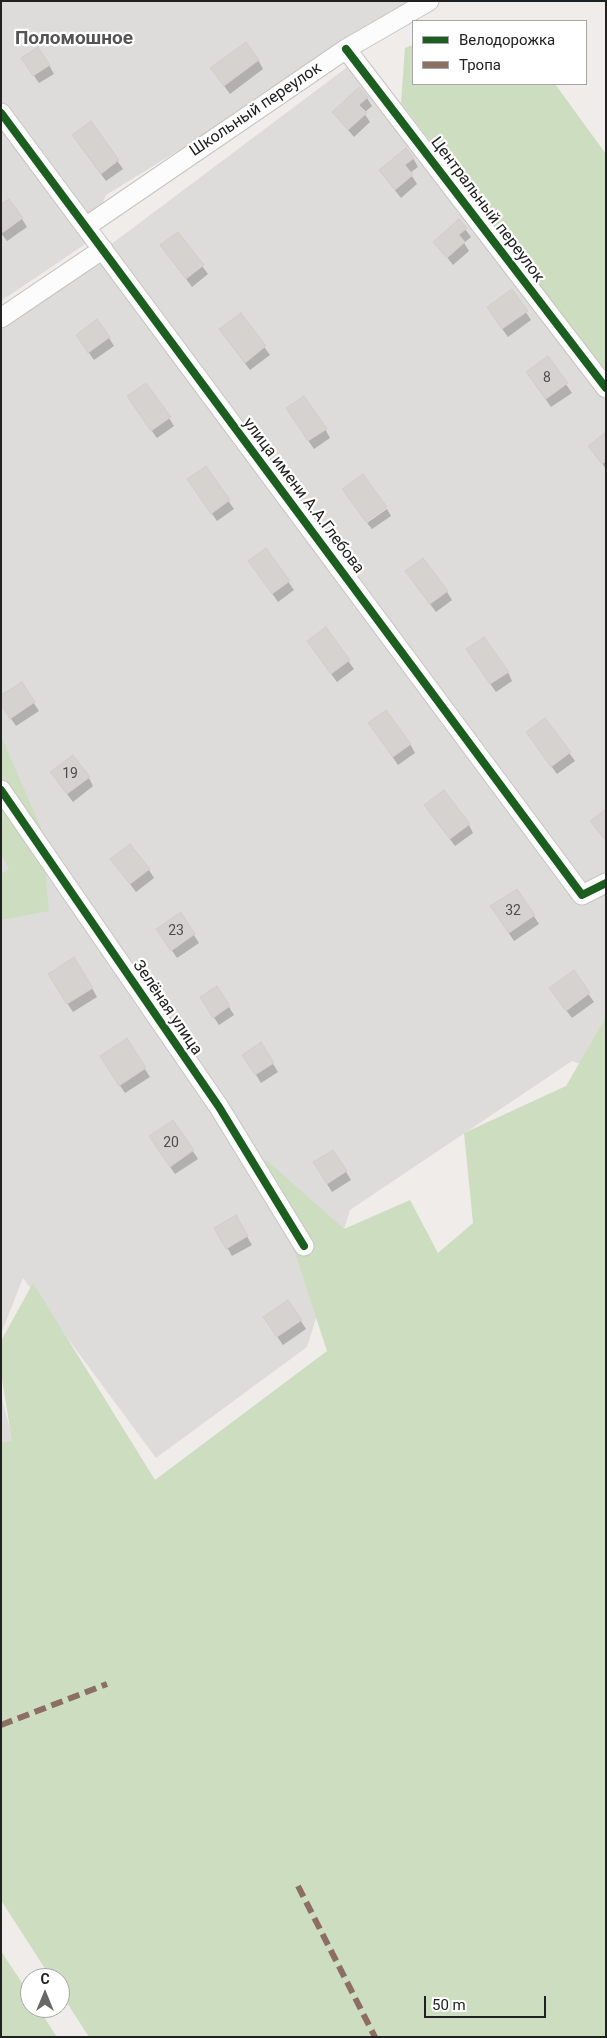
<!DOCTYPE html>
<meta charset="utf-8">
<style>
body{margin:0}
#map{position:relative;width:607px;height:2038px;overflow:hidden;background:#efece9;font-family:Roboto,sans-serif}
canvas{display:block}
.frame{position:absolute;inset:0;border:2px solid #212121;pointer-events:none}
.legend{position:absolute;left:412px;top:20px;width:175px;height:65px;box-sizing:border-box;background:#fff;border:1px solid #a6a6a6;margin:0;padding:6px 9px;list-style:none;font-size:15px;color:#212121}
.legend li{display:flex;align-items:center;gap:10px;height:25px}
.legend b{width:25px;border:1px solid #a6a6a6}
.north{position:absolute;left:20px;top:1968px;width:50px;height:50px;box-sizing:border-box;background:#fff;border:1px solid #a6a6a6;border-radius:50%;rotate:0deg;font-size:14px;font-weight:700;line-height:20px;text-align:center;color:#212121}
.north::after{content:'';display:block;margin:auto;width:18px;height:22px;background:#696867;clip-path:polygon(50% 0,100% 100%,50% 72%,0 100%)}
.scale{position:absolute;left:424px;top:1996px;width:122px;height:22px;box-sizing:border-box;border:2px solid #212121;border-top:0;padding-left:6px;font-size:15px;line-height:18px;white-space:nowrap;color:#212121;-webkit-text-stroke:4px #fff;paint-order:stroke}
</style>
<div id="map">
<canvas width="607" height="2038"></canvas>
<div class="frame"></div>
<ul class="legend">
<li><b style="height:6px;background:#1b5e20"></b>Велодорожка</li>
<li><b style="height:6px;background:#8d6e63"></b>Тропа</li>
</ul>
<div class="north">С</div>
<div class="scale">50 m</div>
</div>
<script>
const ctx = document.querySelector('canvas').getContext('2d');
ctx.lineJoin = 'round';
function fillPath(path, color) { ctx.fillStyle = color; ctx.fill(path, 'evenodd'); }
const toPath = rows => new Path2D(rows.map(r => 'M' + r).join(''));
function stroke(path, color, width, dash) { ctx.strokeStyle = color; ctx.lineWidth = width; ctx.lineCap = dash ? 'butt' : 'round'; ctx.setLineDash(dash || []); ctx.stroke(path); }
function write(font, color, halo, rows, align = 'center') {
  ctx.font = font + ' Roboto,sans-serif'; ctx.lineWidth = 4.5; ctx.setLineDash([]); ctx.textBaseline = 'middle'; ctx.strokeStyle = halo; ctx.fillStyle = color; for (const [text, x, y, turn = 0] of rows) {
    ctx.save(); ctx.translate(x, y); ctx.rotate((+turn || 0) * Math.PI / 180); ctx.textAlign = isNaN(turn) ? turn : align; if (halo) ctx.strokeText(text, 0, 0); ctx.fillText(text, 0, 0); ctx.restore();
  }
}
fillPath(toPath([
 [1,1,421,1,106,195,84,245,1,301],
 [350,65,606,379,606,1073,572,1061,350,1210,307,1347,156,1458,23,1278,1,1334,1,327],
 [1,1395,18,1459,1,1461]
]), '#dedcdb');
fillPath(toPath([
 [413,45,413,84,555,84,606,154,606,373,401,103,405,48],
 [1,736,41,828,49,911,1,920,1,874,9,869,1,854],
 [606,1017,606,2037,89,2037,60,1992,60,1978,51,1978,1,1900,1,1443,12,1441,1,1373,1,1341,33,1283,155,1480,327,1351,264,1158,344,1229,410,1200,438,1253,473,1223,464,1133,566,1086],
 [1,1951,30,1995,30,2008,38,2008,57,2037,1,2037]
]), '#cdddbf');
fillPath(toPath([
 [258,60,263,69,230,94,217,76],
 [49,65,54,74,39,83,28,67],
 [367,98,372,106,364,113,370,122,354,137,333,112],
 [91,123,123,169,106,181,79,144],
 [413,158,418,167,410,173,417,184,401,198,380,171],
 [1,206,22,219,27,227,7,241,1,233],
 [459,221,471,237,464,243,469,251,453,265,435,242],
 [178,233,208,274,192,287,162,246],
 [512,291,531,320,508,337,493,316],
 [241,315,270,355,250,370,226,338],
 [109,338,114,346,94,360,82,343],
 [548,358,572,393,551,407,533,381],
 [133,405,169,418,174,426,157,438],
 [292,417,325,429,330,438,314,449],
 [606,434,606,469,590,446],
 [205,468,234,509,217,521,194,488],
 [387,509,391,516,372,529,367,523],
 [266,550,294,590,278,602,255,569],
 [412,580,447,592,452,600,436,612],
 [325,629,354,669,337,682,313,649],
 [472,658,508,672,512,681,496,692],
 [21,684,39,711,16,726,1,704],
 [545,720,575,761,557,774,533,741],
 [370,724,410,744,415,753,398,765],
 [89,778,93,786,73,802,57,781],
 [431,814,469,825,473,833,455,846],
 [117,867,149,870,154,878,136,892],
 [517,890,539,924,514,941,497,915],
 [180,914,199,943,177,958,163,937],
 [573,972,594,1002,572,1018,556,997],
 [54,983,92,988,97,997,73,1012],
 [217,988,234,1015,219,1025,206,1006],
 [126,1040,150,1077,125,1093,106,1065],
 [261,1044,278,1072,261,1083,244,1055],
 [173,1121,198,1159,175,1174,155,1145],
 [333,1151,351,1180,332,1192,319,1171],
 [235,1216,252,1245,232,1256,216,1228],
 [288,1301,306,1329,283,1345,269,1325]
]), '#0003');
const building = toPath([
 [246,42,259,60,224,86,210,68,246,42],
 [38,47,50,65,33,76,21,58,38,47],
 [359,87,368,97,359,105,367,113,348,130,332,112,359,87],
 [91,121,119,160,101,174,72,135,91,121],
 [406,148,414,158,405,165,413,175,395,190,379,170,406,148],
 [9,199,23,218,2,233,1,204,9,199],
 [459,219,467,228,459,235,465,242,447,258,433,242,459,219],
 [178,232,204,265,186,279,160,245,178,232],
 [512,289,528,311,502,329,487,307,512,289],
 [241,313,266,346,245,363,219,329,241,313],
 [97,319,110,337,88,353,76,335,97,319],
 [548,356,568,383,546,399,526,372,548,356],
 [146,383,171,417,151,431,127,396,146,383],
 [304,396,327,429,308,441,286,408,304,396],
 [606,432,606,461,602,464,588,446,606,432],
 [206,466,230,500,211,514,187,479,206,466],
 [363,474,387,507,366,522,342,489,363,474],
 [266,548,290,581,272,594,248,561,266,548],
 [423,558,448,591,430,604,405,571,423,558],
 [326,627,350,660,331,674,307,641,326,627],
 [484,637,509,672,490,684,466,649,484,637],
 [22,682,35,702,10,719,1,705,1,695,22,682],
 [386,710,411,744,393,757,368,723,386,710],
 [545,718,571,752,551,767,526,732,545,718],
 [73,755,90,777,67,794,50,772,73,755],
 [444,790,470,824,450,839,424,805,444,790],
 [606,809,606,841,590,821,606,809],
 [130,844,150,869,130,884,110,859,130,844],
 [517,889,535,915,509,933,490,906,517,889],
 [181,912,195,934,171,951,156,929,181,912],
 [74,957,93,988,67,1004,48,974,74,957],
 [574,970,590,993,566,1011,549,988,574,970],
 [217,986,230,1006,213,1018,200,997,217,986],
 [127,1038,146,1068,119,1086,100,1056,127,1038],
 [261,1042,274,1063,255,1075,242,1055,261,1042],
 [173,1120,194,1150,170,1167,149,1136,173,1120],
 [333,1150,347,1171,327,1184,313,1162,333,1150],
 [236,1215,248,1236,226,1249,214,1228,236,1215],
 [288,1300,302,1320,277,1337,263,1317,288,1300]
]);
fillPath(building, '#d6d2d0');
stroke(building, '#d2ceca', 1);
const minor = toPath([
 [346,49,606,388],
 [1,113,582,895,606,883],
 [87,226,346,49,429,1],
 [1,318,103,249],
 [1,790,219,1107,304,1246]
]);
stroke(minor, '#c6c5c4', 21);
stroke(minor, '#fdfcfc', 19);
stroke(toPath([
 [1,1725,107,1684],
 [298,1886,375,2037]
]), '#8d6e63', 6, [12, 6]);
stroke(toPath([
 [346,49,606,388],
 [1,113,582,895,606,883],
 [1,790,219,1107,304,1246]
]), '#1b5e20', 8);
write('14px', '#4e4d4d', null, [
 ["8",547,378],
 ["19",70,774],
 ["32",513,911],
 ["23",176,931],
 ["20",171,1143]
]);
write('16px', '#212121', '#fff', [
 ["Школьный переулок",256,110,-34],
 ["Центральный переулок",487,210,53],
 ["улица имени А.А.Глебова",303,496,53],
 ["Зелёная улица",167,1008,56]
]);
write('bold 19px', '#545454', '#fff', [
 ["Поломошное",74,39]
]);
</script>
